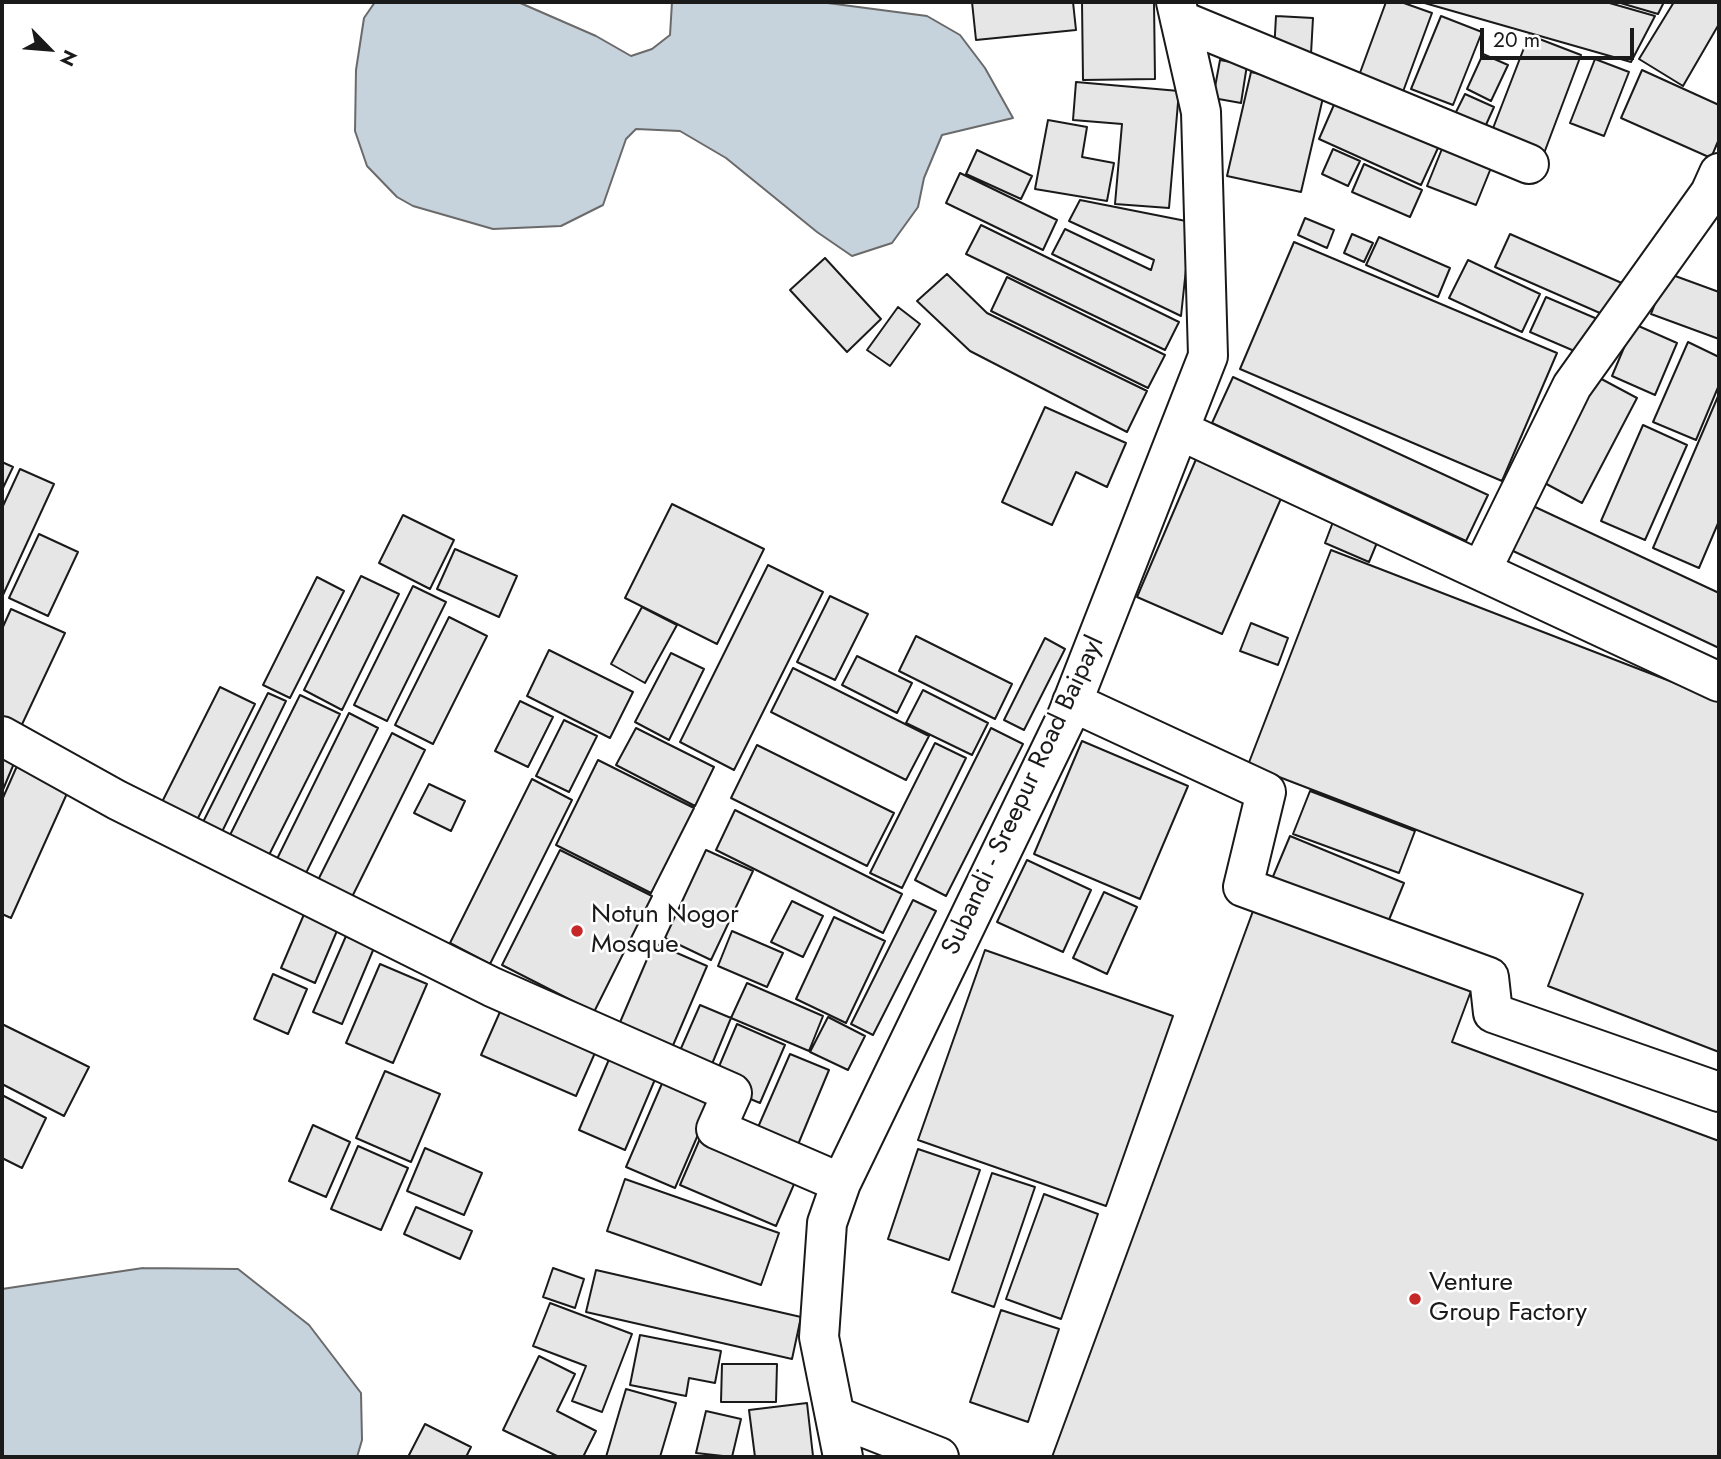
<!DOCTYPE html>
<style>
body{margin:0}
#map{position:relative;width:1721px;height:1459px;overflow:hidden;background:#fff;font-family:Jost,sans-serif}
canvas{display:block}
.frame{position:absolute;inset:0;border:4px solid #1a1a1a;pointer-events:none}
.north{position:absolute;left:14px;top:14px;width:70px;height:70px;-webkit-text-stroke:5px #fff;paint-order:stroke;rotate:115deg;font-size:19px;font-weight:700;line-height:28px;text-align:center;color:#1a1a1a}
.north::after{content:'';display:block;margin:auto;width:24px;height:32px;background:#1a1a1a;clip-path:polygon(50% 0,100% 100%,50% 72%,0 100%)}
.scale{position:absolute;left:1480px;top:28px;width:154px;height:32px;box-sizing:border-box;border:4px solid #1a1a1a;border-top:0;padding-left:9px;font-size:21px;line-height:24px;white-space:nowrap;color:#1a1a1a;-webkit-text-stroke:5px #fff;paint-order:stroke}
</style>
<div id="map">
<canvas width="1721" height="1459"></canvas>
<div class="frame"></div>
<div class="north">N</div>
<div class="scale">20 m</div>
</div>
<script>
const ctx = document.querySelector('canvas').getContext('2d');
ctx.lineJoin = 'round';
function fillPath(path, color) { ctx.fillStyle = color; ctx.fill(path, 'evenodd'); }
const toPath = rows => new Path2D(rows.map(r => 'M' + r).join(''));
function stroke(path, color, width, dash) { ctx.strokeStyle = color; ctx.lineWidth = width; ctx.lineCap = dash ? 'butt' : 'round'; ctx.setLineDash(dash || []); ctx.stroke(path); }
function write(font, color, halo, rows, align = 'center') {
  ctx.font = font + ' Jost,sans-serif'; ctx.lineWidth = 5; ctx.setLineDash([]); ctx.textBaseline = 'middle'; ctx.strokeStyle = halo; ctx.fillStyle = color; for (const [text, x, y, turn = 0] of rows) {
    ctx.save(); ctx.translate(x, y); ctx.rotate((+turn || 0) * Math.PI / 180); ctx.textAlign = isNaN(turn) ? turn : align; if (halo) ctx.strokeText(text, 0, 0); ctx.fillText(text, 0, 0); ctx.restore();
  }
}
const water = toPath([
 [375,2,518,2,596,36,631,56,652,49,670,35,672,2,820,2,927,16,960,35,985,68,1013,118,942,135,924,178,918,207,892,243,852,256,817,232,726,158,680,131,636,129,626,139,603,205,561,226,493,229,413,206,397,197,367,166,355,131,356,70,364,18,375,2],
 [143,1268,238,1269,309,1325,361,1393,362,1440,357,1457,2,1457,2,1289,143,1268]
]);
fillPath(water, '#c6d2dc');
stroke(water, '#6a6a6a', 2);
const building = toPath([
 [972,2,1073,2,1076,30,976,40,972,2],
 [1082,2,1154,2,1155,79,1083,80,1082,2],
 [1386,2,1401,2,1432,13,1401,97,1357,81,1386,2],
 [1421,2,1606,2,1655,16,1631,62,1421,2],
 [1617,2,1664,2,1658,14,1617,2],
 [1674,2,1719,2,1719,24,1683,86,1639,59,1674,2],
 [1276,16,1313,18,1311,54,1274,52,1276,16],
 [1441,16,1482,32,1453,105,1411,89,1441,16],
 [1529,35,1581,55,1543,156,1490,136,1529,35],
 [1483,54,1508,65,1491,101,1467,89,1483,54],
 [1595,59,1629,72,1604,136,1570,123,1595,59],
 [1220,60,1247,65,1241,103,1213,98,1220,60],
 [1642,70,1719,105,1719,139,1711,158,1621,118,1642,70],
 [1251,72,1325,89,1301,192,1227,176,1251,72],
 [1076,82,1179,91,1169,208,1115,204,1122,124,1073,120,1076,82],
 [1340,91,1443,137,1421,185,1319,139,1340,91],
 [1465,94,1494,107,1485,127,1455,114,1465,94],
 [1048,120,1087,127,1082,157,1114,163,1107,201,1035,189,1048,120],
 [1446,139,1495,158,1476,205,1427,186,1446,139],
 [1333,149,1360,161,1348,186,1322,174,1333,149],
 [977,150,1032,176,1021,199,966,174,977,150],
 [1364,164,1422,190,1410,217,1352,192,1364,164],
 [960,173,1057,220,1043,250,946,203,960,173],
 [1080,200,1191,222,1181,316,1052,254,1065,229,1151,270,1154,260,1069,221,1080,200],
 [1305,218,1334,230,1327,248,1298,235,1305,218],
 [981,225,1179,322,1165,350,966,254,981,225],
 [1352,234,1373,243,1364,262,1344,253,1352,234],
 [1510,234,1624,284,1609,317,1495,267,1510,234],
 [1379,237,1450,268,1438,297,1366,265,1379,237],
 [1294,242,1557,353,1502,481,1240,369,1294,242],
 [825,258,881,319,847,352,790,290,825,258],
 [1468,260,1540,294,1522,332,1449,298,1468,260],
 [1667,273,1719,292,1719,339,1651,314,1667,273],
 [947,274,987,313,1147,391,1127,432,970,351,917,301,947,274],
 [1007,277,1165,355,1148,388,991,311,1007,277],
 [1546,297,1602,321,1586,356,1530,332,1546,297],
 [898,307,920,324,890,366,867,350,898,307],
 [1634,324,1677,343,1655,395,1612,376,1634,324],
 [1688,342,1719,357,1719,385,1696,440,1653,422,1688,342],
 [1594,375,1637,398,1582,503,1539,480,1594,375],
 [1233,377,1488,495,1466,541,1212,423,1233,377],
 [1719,394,1719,521,1699,568,1653,548,1719,394],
 [1045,407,1126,443,1107,487,1076,472,1052,525,1002,502,1045,407],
 [1643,425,1687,445,1645,540,1601,521,1643,425],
 [1197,457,1283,494,1222,634,1137,597,1197,457],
 [2,462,13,467,2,490,2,462],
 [20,469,54,484,3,595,2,508,20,469],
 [672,504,764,549,717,644,625,598,672,504],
 [1533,506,1719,593,1719,648,1511,550,1533,506],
 [1336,514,1381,533,1369,562,1325,543,1336,514],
 [403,515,454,540,430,589,379,563,403,515],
 [39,534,78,552,48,616,9,598,39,534],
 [455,549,517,576,499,617,437,589,455,549],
 [1331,550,1719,700,1719,1052,1548,986,1583,894,1248,765,1331,550],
 [768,565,823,592,734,770,680,742,768,565],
 [361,576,399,594,342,710,304,690,361,576],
 [317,577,344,591,290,698,263,685,317,577],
 [413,586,446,602,387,721,354,705,413,586],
 [830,596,868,614,835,680,797,662,830,596],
 [642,607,677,625,645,683,611,664,642,607],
 [11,609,65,633,17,735,2,727,2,629,11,609],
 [449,617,487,636,433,744,395,725,449,617],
 [1251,623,1288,638,1278,665,1240,651,1251,623],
 [916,636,1012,684,995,719,899,671,916,636],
 [1045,638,1065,649,1024,730,1004,720,1045,638],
 [549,650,633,692,610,738,527,696,549,650],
 [671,653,704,669,669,740,635,722,671,653],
 [857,656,912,683,897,713,842,685,857,656],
 [793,668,929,736,906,780,771,712,793,668],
 [220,687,255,704,196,822,161,804,220,687],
 [923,690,988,723,972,755,906,723,923,690],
 [268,693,286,701,217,842,198,832,268,693],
 [300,695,340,714,268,857,229,837,300,695],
 [520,701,553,717,528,767,495,751,520,701],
 [349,713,378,728,304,877,275,863,349,713],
 [564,720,597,736,569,792,536,776,564,720],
 [636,728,714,767,695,806,616,765,636,728],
 [991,728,1023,744,946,896,915,880,991,728],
 [392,733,425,750,345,911,311,894,392,733],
 [1082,741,1188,786,1140,899,1034,854,1082,741],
 [935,743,966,758,902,888,870,873,935,743],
 [757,745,894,813,867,866,731,798,757,745],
 [2,755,15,761,2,792,2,755],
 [598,760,694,808,651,893,556,845,598,760],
 [17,766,69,789,11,918,2,914,2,800,17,766],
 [532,779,572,800,490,964,450,943,532,779],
 [429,784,465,801,451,831,414,813,429,784],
 [1310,791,1415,831,1399,873,1293,834,1310,791],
 [735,810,902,894,883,933,716,850,735,810],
 [1290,836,1404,883,1384,932,1269,886,1290,836],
 [560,850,652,896,594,1012,502,965,560,850],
 [706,850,753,871,711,960,665,938,706,850],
 [1027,860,1091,890,1063,952,997,922,1027,860],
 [1104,892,1137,907,1107,974,1073,958,1104,892],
 [913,900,936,911,873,1035,851,1024,913,900],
 [792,901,823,916,803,957,771,942,792,901],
 [1253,911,1471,991,1452,1042,1719,1141,1719,1457,1052,1457,1253,911],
 [305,912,339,926,315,983,281,968,305,912],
 [834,917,885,941,846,1023,796,999,834,917],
 [732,931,783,953,767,987,718,966,732,931],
 [346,936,374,948,342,1024,313,1012,346,936],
 [654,943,707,966,668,1057,615,1034,654,943],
 [985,950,1173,1016,1106,1206,918,1140,985,950],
 [380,964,427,984,393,1063,346,1043,380,964],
 [273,974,307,989,288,1034,254,1019,273,974],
 [747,983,823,1016,809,1051,731,1018,747,983],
 [503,1005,598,1046,576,1096,481,1055,503,1005],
 [700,1005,731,1018,707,1076,675,1062,700,1005],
 [828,1017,865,1036,848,1070,810,1052,828,1017],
 [2,1024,89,1067,64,1116,2,1084,2,1024],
 [737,1024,785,1045,760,1103,712,1083,737,1024],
 [613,1050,659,1070,625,1150,579,1130,613,1050],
 [790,1054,829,1070,792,1159,752,1141,790,1054],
 [385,1071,440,1094,411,1162,356,1138,385,1071],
 [667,1072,716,1093,675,1188,626,1167,667,1072],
 [2,1095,46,1118,22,1168,2,1158,2,1095],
 [313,1125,350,1142,326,1197,289,1181,313,1125],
 [702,1134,798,1175,776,1226,680,1185,702,1134],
 [358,1146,408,1168,381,1230,331,1209,358,1146],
 [425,1148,482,1173,464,1215,407,1191,425,1148],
 [918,1149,980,1170,949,1260,888,1239,918,1149],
 [992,1173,1035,1187,994,1307,952,1292,992,1173],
 [625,1179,779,1233,761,1285,607,1231,625,1179],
 [1044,1194,1098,1214,1061,1319,1006,1299,1044,1194],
 [416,1207,472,1231,460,1259,404,1234,416,1207],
 [553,1268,584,1279,575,1308,543,1297,553,1268],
 [596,1270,801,1317,792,1359,586,1312,596,1270],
 [550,1303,632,1334,602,1412,572,1401,586,1366,533,1346,550,1303],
 [1001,1310,1059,1329,1028,1422,970,1402,1001,1310],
 [640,1335,721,1351,715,1383,689,1378,686,1396,630,1385,640,1335],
 [539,1356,575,1374,557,1411,596,1431,583,1457,559,1457,503,1430,539,1356],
 [722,1364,777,1364,776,1402,721,1402,722,1364],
 [626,1389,676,1403,660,1457,606,1457,626,1389],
 [807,1403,813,1456,755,1457,749,1410,807,1403],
 [706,1411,741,1419,732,1457,696,1453,706,1411],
 [425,1424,471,1447,466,1457,408,1457,425,1424]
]);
fillPath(building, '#e6e6e6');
stroke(building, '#1a1a1a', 2);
const minor = toPath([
 [1180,20,1529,164],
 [1179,430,1719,682],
 [1481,571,1572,386,1710,193,1719,173],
 [1072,702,1266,792,1243,887,1489,977,1493,1013,1719,1092],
 [2,736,117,800,492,987,732,1093,716,1129,841,1183],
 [835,1416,939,1457],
 [843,1457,819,1337,827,1223,841,1183,1067,716,1208,356,1201,112,1176,2]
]);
stroke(minor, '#1a1a1a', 42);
stroke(minor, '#fff', 38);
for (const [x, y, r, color] of [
 [577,931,7,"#c62828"],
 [1415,1299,7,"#c62828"]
]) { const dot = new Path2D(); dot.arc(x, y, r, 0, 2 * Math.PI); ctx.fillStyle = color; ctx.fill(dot); stroke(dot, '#fff', 2.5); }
write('26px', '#1a1a1a', '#fff', [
 ["Subandi - Sreepur Road Baipayl",1024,796,-65]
]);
write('26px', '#1a1a1a', '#fff', [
 ["Notun Nogor",591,916],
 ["Mosque",591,946],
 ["Venture",1429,1284],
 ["Group Factory",1429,1314]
], 'left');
</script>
